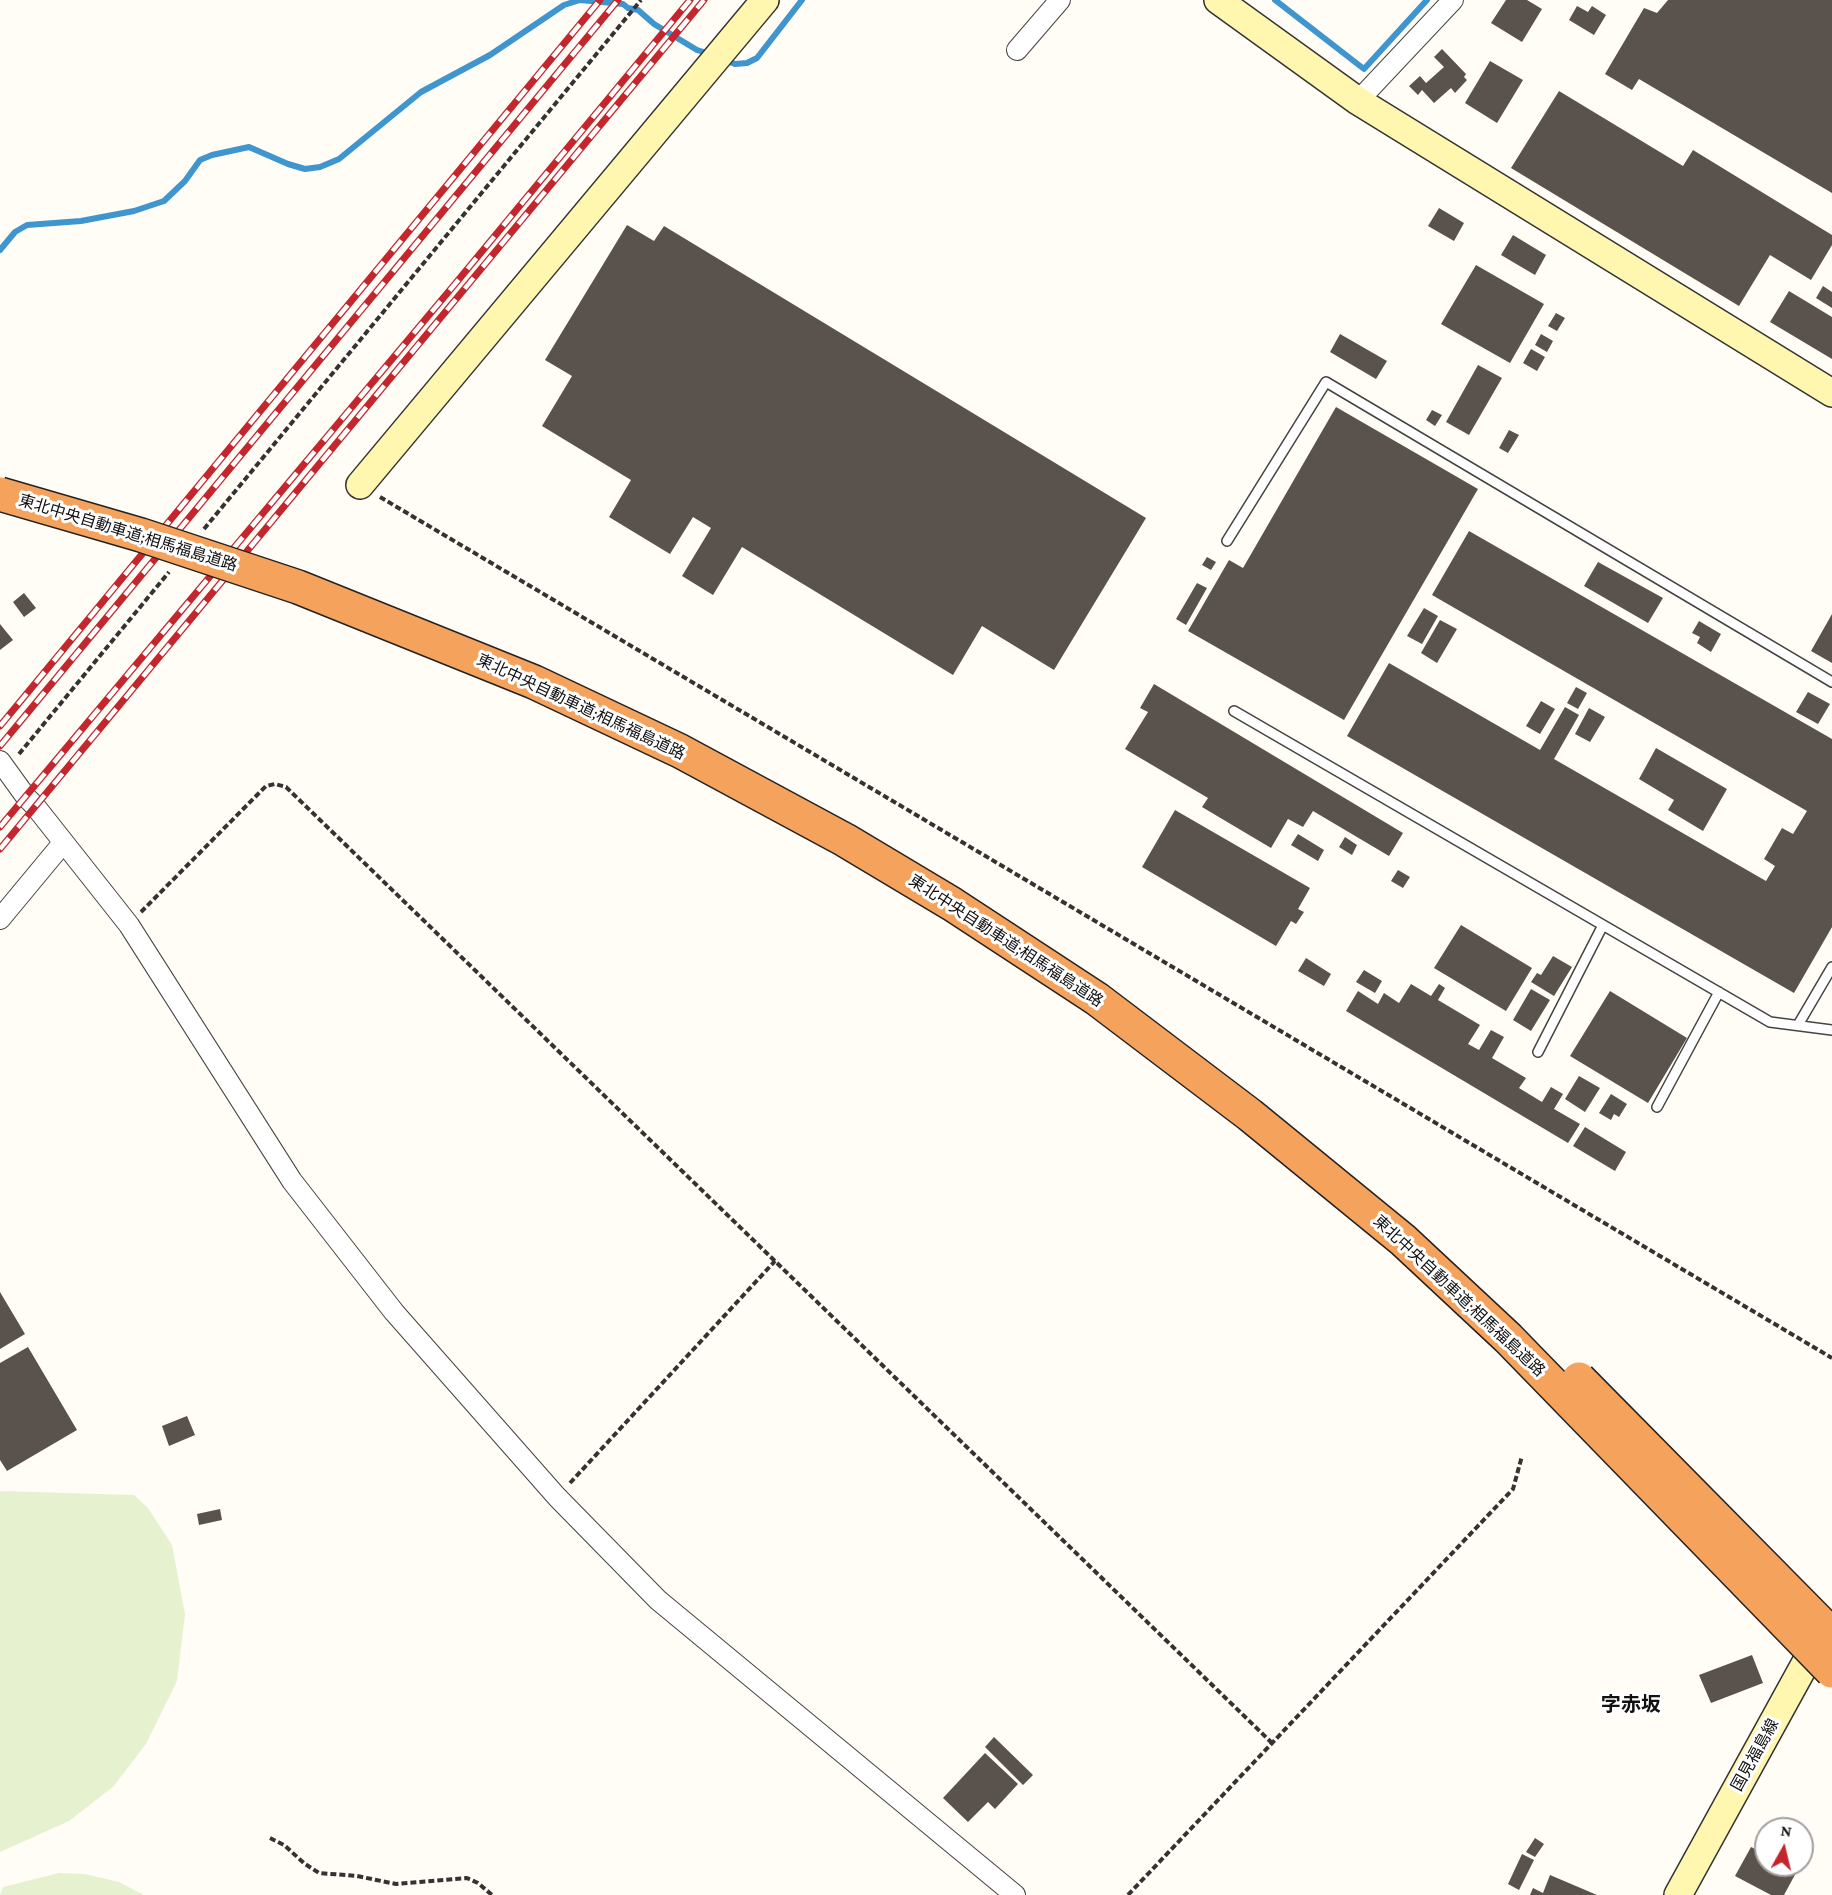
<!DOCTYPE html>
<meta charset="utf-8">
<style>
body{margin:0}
#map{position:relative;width:1832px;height:1895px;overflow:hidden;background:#fffdf5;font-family:"Crimson Pro",serif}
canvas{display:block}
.north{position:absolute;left:1754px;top:1817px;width:60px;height:60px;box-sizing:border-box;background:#fff;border:2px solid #a0a0a0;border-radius:50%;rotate:8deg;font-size:16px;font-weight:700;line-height:24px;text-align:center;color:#111}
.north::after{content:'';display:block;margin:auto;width:21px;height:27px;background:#c4262e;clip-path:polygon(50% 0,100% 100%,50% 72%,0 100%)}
</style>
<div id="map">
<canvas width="1832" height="1895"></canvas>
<div class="north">N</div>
</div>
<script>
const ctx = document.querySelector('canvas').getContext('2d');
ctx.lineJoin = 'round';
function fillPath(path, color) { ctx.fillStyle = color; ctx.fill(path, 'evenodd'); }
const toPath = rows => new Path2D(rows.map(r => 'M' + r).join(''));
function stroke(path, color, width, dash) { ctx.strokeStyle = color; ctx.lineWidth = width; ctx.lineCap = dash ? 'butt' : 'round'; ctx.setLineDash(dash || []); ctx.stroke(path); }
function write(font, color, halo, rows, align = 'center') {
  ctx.font = font + ' "Crimson Pro","Noto Sans JP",serif'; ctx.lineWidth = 6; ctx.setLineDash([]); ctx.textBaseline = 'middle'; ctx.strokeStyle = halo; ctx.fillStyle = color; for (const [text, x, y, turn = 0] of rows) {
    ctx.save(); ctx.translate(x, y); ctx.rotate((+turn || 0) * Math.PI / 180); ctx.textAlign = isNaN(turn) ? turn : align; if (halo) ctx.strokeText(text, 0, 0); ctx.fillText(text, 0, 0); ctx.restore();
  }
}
fillPath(toPath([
 [0,1491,134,1495,148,1508,172,1545,185,1614,177,1681,146,1744,113,1787,69,1821,0,1852],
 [59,1873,85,1874,119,1882,144,1895,0,1895,3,1887]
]), '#e6f2cf');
stroke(toPath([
 [1275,0,1364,69,1427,0],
 [725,60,735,64,747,63,757,58,802,0],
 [0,250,15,232,27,225,81,221,134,211,164,201,185,181,200,160,212,155,249,147,288,164,305,169,320,167,339,159,421,92,490,55,564,5,580,0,623,4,628,8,638,10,654,24,697,50,710,54]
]), '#3f96cf', 6);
fillPath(toPath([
 [1506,0,1527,0,1542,9,1522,42,1491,23],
 [1668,0,1832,0,1832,193,1639,79,1632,90,1605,74,1644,8,1657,13],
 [1577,6,1588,12,1592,6,1606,15,1594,35,1569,20],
 [1442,49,1466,74,1464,77,1467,80,1455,93,1451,88,1434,103,1422,90,1418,95,1409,86,1420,76,1426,83,1444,67,1434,57],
 [1490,61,1523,80,1497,123,1465,103],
 [1559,91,1683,166,1693,150,1832,235,1832,245,1811,280,1770,255,1739,306,1511,168],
 [1439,208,1464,223,1454,241,1428,226],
 [627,225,654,241,664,226,1146,518,1054,670,982,626,953,675,742,547,713,595,682,576,711,528,693,517,670,554,609,517,631,480,542,426,572,376,545,360],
 [1513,235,1546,255,1535,275,1501,255],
 [1476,265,1544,304,1510,363,1441,324],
 [1823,286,1832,292,1832,308,1816,298],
 [1789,291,1832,317,1832,359,1770,322],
 [1556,313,1565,318,1557,331,1548,326],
 [1340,334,1387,361,1376,379,1330,352],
 [1541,334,1553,341,1547,352,1535,345],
 [1531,349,1545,357,1537,371,1523,363],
 [1478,365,1502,378,1469,435,1446,422],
 [1336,407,1478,489,1344,720,1188,631,1229,560,1243,568],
 [1432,410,1442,415,1435,426,1426,420],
 [1509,430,1519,435,1508,453,1499,448],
 [1469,531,1832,739,1832,927,1794,993,1347,736,1389,663,1540,750,1565,707,1579,715,1554,759,1766,881,1775,866,1764,859,1782,828,1793,834,1807,811,1432,595],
 [1207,557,1216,562,1211,570,1202,565],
 [1598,562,1663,598,1648,623,1584,586],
 [1197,583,1207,588,1186,625,1176,619],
 [24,593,36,608,24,617,13,602],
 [1424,608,1438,616,1422,644,1407,636],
 [1832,614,1832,663,1811,651],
 [1440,620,1457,629,1437,663,1421,653],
 [1699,621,1721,634,1711,652,1697,643,1700,637,1692,633],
 [0,624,13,640,0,650],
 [1154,684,1403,833,1389,856,1313,811,1303,827,1288,819,1271,848,1202,807,1208,798,1125,749,1148,712,1140,708],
 [1576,687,1587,693,1578,709,1567,703],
 [1808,692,1830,704,1818,724,1796,712],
 [1541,701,1555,709,1540,734,1526,726],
 [1589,708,1605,717,1590,742,1575,734],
 [1656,748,1727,789,1703,831,1668,810,1674,800,1639,779],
 [1175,810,1310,888,1298,909,1304,912,1296,924,1291,921,1276,946,1142,867],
 [1298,834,1324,850,1318,861,1291,845],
 [1345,837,1357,845,1352,855,1339,847],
 [1398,870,1410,877,1403,888,1391,881],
 [1461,925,1532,968,1506,1011,1434,968],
 [1553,956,1572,967,1554,996,1531,982,1537,973,1541,975],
 [1306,958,1331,974,1324,986,1298,971],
 [1364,970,1382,981,1375,993,1356,982],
 [1411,984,1431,996,1439,984,1445,988,1438,1000,1480,1025,1468,1044,1479,1050,1491,1030,1504,1037,1492,1058,1526,1078,1519,1088,1542,1102,1551,1087,1563,1094,1554,1109,1580,1124,1568,1143,1346,1011,1358,991,1378,1004,1384,993,1399,1003],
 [1531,989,1550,1000,1531,1031,1513,1020],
 [1610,991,1687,1038,1648,1103,1570,1056],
 [1579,1076,1600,1088,1585,1112,1565,1099],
 [1611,1094,1627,1104,1619,1117,1614,1114,1611,1120,1599,1113],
 [1585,1127,1626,1152,1615,1171,1573,1146],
 [0,1292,25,1334,0,1349],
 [28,1347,77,1430,7,1471,0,1460,0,1363],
 [187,1416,195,1435,169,1446,162,1426],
 [220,1509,222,1520,199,1525,197,1514],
 [1752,1655,1763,1683,1711,1703,1699,1675],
 [994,1737,1033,1775,1023,1785,985,1747],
 [985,1753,1018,1784,995,1809,988,1802,968,1822,943,1798],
 [1535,1838,1544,1844,1535,1857,1526,1852],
 [1751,1847,1766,1854,1766,1865,1786,1865,1797,1871,1784,1895,1771,1895,1735,1876],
 [1522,1854,1534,1860,1519,1890,1508,1884],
 [1550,1875,1597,1895,1530,1895,1533,1888,1543,1893]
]), '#5a524d');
const lane = toPath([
 [1227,541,1326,382,1832,682],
 [1234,711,1770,1022,1832,1030],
 [1798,1025,1832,967],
 [1538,1052,1603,925],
 [1657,1107,1719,992]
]);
const street = toPath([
 [1017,50,1060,0],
 [1358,101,1453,0],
 [0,761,26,797,35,806,129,925,292,1181,394,1312,557,1497,658,1600,1015,1895],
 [0,919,63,843]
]);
const secondary = toPath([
 [1218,0,1358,101,1832,393],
 [360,485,765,0],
 [1678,1895,1821,1635]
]);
stroke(lane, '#444', 12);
stroke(street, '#444', 22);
stroke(secondary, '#333', 30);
stroke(toPath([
 [380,497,1832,1358],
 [204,529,641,0],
 [19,754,169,572],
 [141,912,266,786,275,784,286,787,1272,1743],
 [570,1483,775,1261],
 [270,1838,284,1845,305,1864,319,1873,357,1876,396,1884,467,1878,478,1883,492,1895],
 [1128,1895,1513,1489,1522,1456]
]), '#333', 4, [6, 3]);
stroke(lane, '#fff', 9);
stroke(street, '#fff', 20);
stroke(secondary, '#fff6b0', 27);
const rail = toPath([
 [0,726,600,0],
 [0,746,618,0],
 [0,827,455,284,690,0],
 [0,849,704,0]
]);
stroke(rail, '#c4262e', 7);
stroke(rail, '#fff', 4.5, [14]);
const highwayBridge = toPath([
 [0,494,141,535,298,587,534,682,680,751,845,840,952,904,1097,999,1250,1115,1403,1240,1508,1338,1832,1671],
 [1579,1379,1832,1635]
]);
stroke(highwayBridge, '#222', 36, []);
stroke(highwayBridge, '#f5a25d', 33);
write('16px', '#111', '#fff', [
 ["東北中央自動車道;相馬福島道路",128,533,17],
 ["東北中央自動車道;相馬福島道路",581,707,25],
 ["東北中央自動車道;相馬福島道路",1006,941,33],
 ["東北中央自動車道;相馬福島道路",1459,1296,43],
 ["国見福島線",1755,1755,-61]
]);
write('bold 20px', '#111', '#fff', [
 ["字赤坂",1631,1705]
]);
</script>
